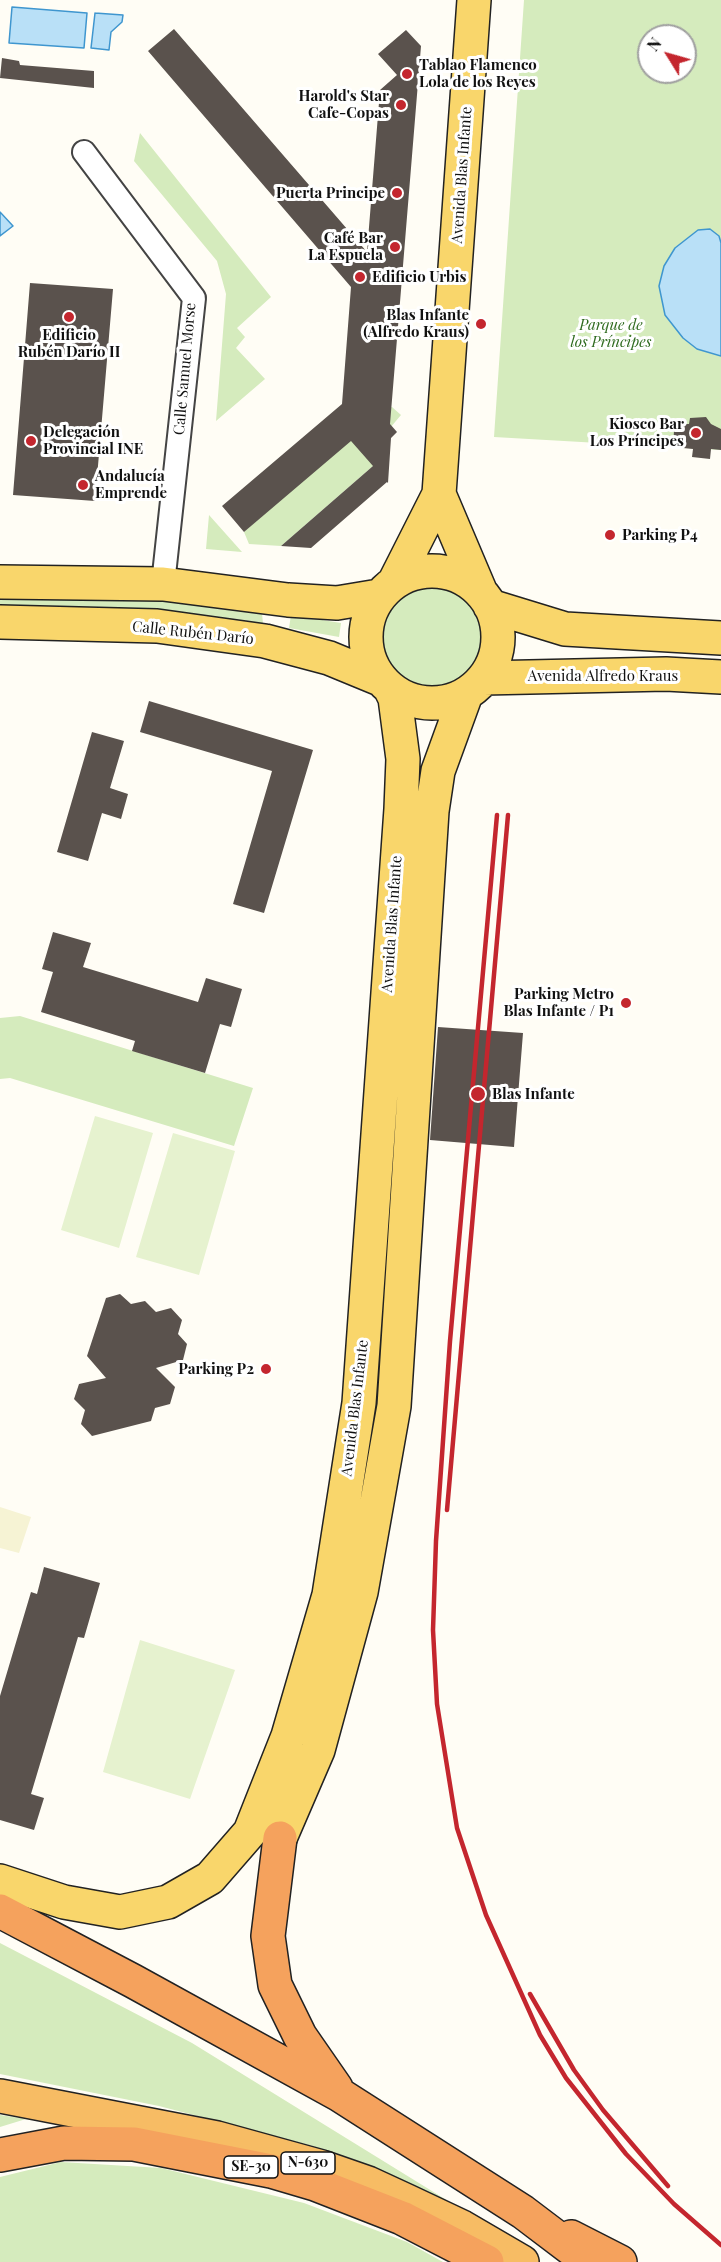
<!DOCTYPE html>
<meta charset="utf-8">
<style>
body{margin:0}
#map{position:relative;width:721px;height:2262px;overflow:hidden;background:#fffdf5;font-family:"Playfair Display",serif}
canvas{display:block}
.north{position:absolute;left:637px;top:24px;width:60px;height:60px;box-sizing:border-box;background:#fff;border:2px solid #a0a0a0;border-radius:50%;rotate:307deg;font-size:16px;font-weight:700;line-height:24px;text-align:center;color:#111}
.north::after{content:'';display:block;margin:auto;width:21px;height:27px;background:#c4262e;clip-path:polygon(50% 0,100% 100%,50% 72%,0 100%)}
</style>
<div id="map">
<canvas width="721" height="2262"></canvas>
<div class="north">N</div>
</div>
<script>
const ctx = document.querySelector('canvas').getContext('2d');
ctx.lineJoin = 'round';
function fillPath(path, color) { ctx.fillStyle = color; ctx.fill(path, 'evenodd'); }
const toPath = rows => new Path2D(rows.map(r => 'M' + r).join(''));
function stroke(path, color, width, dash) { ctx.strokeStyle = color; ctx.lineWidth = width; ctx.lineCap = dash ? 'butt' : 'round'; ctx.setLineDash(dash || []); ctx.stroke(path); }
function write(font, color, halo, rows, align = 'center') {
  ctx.font = font + ' "Playfair Display",serif'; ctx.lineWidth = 6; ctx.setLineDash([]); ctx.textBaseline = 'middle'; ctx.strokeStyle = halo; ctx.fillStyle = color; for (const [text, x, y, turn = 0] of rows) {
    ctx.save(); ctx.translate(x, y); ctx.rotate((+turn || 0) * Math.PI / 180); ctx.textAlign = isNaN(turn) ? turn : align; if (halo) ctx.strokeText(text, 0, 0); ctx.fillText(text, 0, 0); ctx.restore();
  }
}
fillPath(toPath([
 [0,1507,31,1517,19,1553,0,1548]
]), '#f6f3d4');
fillPath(toPath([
 [524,0,721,0,721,450,494,437],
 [649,36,685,36,685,72,649,72],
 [140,133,271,297,237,328,245,337,236,348,265,379,216,421,226,294,217,261,134,161],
 [392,407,401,415,390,428,373,466,281,546,249,544,244,532,382,409],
 [209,515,242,552,206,549],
 '381 640a52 52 0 1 1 104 0a52 52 0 1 1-104 0Z',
 [0,594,156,600,262,613,263,624,179,612,125,609,0,607],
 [291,615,341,623,339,637,289,628],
 [20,1016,253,1088,234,1146,10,1078,0,1079,0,1018],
 [0,1943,192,2043,500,2233,391,2175,313,2146,159,2106,0,2074],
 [0,2115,26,2119,0,2127],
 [61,2162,161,2168,304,2203,407,2242,443,2262,0,2262,0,2177]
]), '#d5ebbd');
fillPath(toPath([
 [95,1116,153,1133,119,1248,61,1230],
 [173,1133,235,1151,199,1275,136,1257],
 [140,1640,235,1670,190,1799,103,1772]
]), '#e6f2cf');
const water = toPath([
 [12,7,87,13,84,48,9,43,12,7],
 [95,13,123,15,122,22,111,32,109,50,91,48,95,13],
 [0,212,13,226,0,236,0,212],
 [710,229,719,236,721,243,721,356,697,349,683,338,665,315,659,286,664,266,675,248,698,230,710,229]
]);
fillPath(water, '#b9e0f7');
stroke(water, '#3f96cf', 1.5);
fillPath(toPath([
 [174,29,367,252,380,90,397,75,378,54,406,30,421,46,390,424,397,432,391,438,388,483,387,482,311,548,281,546,373,466,351,441,244,532,222,506,342,404,351,287,148,51],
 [2,58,19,61,20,65,94,71,94,88,0,78],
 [30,283,113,289,95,501,13,495],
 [706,417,711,424,721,429,721,450,711,449,710,459,692,457,693,449,673,447,674,431,681,431,682,424,689,424,690,418],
 [149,701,313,750,264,913,233,904,272,771,140,732],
 [92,732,124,741,110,788,128,794,121,819,102,813,88,861,57,852],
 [53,932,91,943,83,967,198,1002,206,978,242,989,231,1027,220,1024,205,1073,132,1051,135,1041,41,1012,53,972,42,969],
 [438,1027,523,1033,514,1147,430,1140],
 [120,1294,131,1304,145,1301,156,1312,171,1308,182,1320,178,1334,187,1344,183,1360,156,1368,175,1387,170,1404,155,1408,151,1421,92,1436,81,1424,85,1410,74,1399,79,1384,106,1378,87,1356,106,1298],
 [44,1567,100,1583,84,1638,78,1637,31,1794,44,1798,34,1830,0,1820,0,1696,31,1592,37,1594]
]), '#5a524d');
const minor = toPath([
 [84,152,194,298,163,584]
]);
const primary = toPath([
 [439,494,481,593],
 '366 637a66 66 0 1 1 132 0a66 66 0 1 1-132 0Z',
 [0,582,163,584,288,600,337,603,379,596],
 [394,583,439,494,474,0],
 [490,606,565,629,721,638],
 [0,622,157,626,265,641,329,658,380,679],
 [484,678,666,674,721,677],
 [280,1838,318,1750,361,1592,394,1406,432,811,438,771,466,694],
 [0,1881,64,1902,120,1912,168,1902,210,1878,250,1832,288,1736,329,1595,359,1403,401,809,403,759,395,698,391,690]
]);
const trunk = toPath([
 [0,2096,217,2138,322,2167,368,2183,407,2201,462,2227,522,2262]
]);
const motorway = toPath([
 [280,1838,268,1936,275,1985,300,2036,336,2088],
 [0,1911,133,1981,340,2095,523,2212,589,2262],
 [0,2155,64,2143,134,2144,271,2171,315,2184,402,2218,487,2262],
 [571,2237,620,2262]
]);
stroke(minor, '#444', 26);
stroke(primary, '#222', 36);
stroke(trunk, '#222', 36);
stroke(motorway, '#222', 36);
stroke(minor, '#fff', 22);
stroke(primary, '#f9d66b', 33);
stroke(trunk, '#f7bc64', 33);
stroke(motorway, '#f5a25d', 33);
stroke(toPath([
 [497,815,450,1341,436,1541,433,1630,437,1704,457,1828,486,1915,540,2035,566,2078,626,2154,674,2204,721,2245],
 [447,1510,508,815],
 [530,1994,574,2070,603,2110,668,2186]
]), '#c4262e', 4.5);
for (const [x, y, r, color] of [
 [407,74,6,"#c4262e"],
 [401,105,6,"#c4262e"],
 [397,193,6,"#c4262e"],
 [395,247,6,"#c4262e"],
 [360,277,6,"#c4262e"],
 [69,317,6,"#c4262e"],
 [481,324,6,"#c4262e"],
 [696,433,6,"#c4262e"],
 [31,441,6,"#c4262e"],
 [83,485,6,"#c4262e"],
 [610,535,6,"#c4262e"],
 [626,1003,6,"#c4262e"],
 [478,1094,8,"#c4262e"],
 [266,1369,6,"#c4262e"]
]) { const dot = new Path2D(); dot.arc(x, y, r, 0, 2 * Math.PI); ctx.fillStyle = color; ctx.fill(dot); stroke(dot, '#fff', 2); }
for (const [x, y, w] of [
 [308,2163,54],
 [251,2167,54]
]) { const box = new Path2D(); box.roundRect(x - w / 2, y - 11, w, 22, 4.5); ctx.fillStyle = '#fff'; ctx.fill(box); stroke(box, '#111', 1.5); }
write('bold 14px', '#111', null, [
 ["N-630",308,2163],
 ["SE-30",251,2167]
]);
write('bold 15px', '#111', '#fff', [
 ["Tablao Flamenco",419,65,"left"],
 ["Lola de los Reyes",419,82,"left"],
 ["Harold's Star",389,96],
 ["Cafe-Copas",389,113],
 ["Puerta Principe",385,193],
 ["Café Bar",383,238],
 ["La Espuela",383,255],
 ["Edificio Urbis",372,277,"left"],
 ["Blas Infante",469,315],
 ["(Alfredo Kraus)",469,332],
 ["Edificio",69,335,"center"],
 ["Rubén Darío II",69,352,"center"],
 ["Kiosco Bar",684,424],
 ["Los Príncipes",684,441],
 ["Delegación",43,432,"left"],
 ["Provincial INE",43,449,"left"],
 ["Andalucía",95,476,"left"],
 ["Emprende",95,493,"left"],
 ["Parking P4",622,535,"left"],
 ["Parking Metro",614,994],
 ["Blas Infante / P1",614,1011],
 ["Blas Infante",492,1094,"left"],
 ["Parking P2",254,1369]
], 'right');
write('15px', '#111', '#fff', [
 ["Avenida Blas Infante",462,175,-86],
 ["Calle Samuel Morse",185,369,-85],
 ["Calle Rubén Darío",193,633,6],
 ["Avenida Alfredo Kraus",603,676],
 ["Avenida Blas Infante",392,924,-86],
 ["Avenida Blas Infante",355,1408,-83]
]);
write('italic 15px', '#2f6b1f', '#fff', [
 ["Parque de",611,325],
 ["los Príncipes",611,342]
]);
</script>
